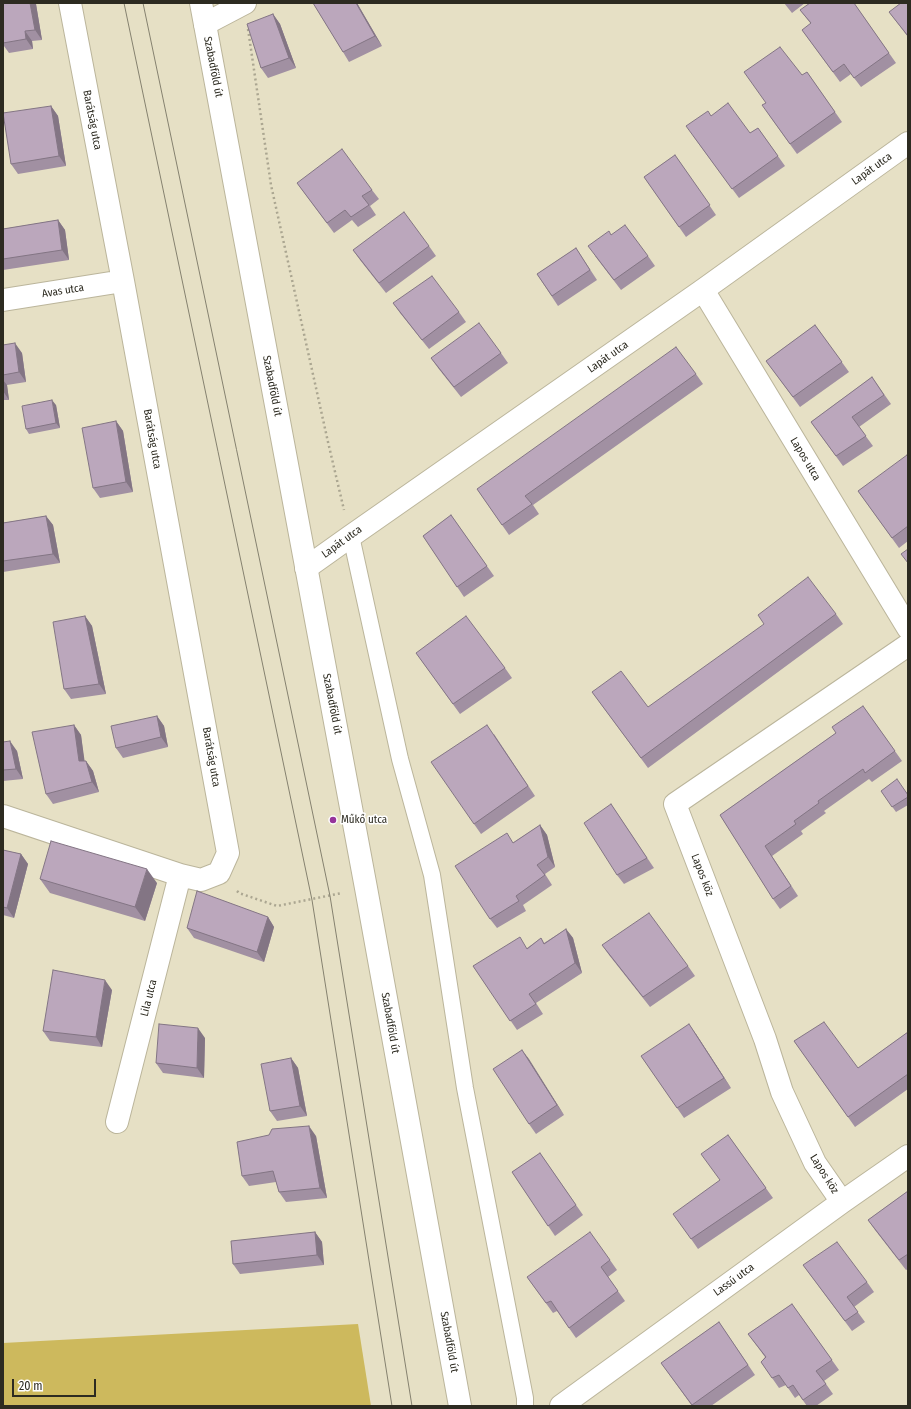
<!DOCTYPE html>
<meta charset="utf-8">
<style>
body{margin:0}
#map{position:relative;width:911px;height:1409px;overflow:hidden;background:#e6e0c5;font-family:"Fira Sans Condensed",sans-serif}
canvas{display:block}
.frame{position:absolute;inset:0;border:4px solid #2d2b21;pointer-events:none}
.scale{position:absolute;left:12px;top:1379px;width:84px;height:18px;box-sizing:border-box;border:2px solid #2d2b21;border-top:0;padding-left:5px;font-size:12px;line-height:14px;white-space:nowrap;color:#2d2b21;-webkit-text-stroke:3px #fff;paint-order:stroke}
</style>
<div id="map">
<canvas width="911" height="1409"></canvas>
<div class="frame"></div>
<div class="scale">20 m</div>
</div>
<script>
const ctx = document.querySelector('canvas').getContext('2d');
ctx.lineJoin = 'round';
function fillPath(path, color) { ctx.fillStyle = color; ctx.fill(path, 'evenodd'); }
const toPath = rows => new Path2D(rows.map(r => 'M' + r).join(''));
function stroke(path, color, width, dash) { ctx.strokeStyle = color; ctx.lineWidth = width; ctx.lineCap = dash ? 'butt' : 'round'; ctx.setLineDash(dash || []); ctx.stroke(path); }
function write(font, color, halo, rows, align = 'center') {
  ctx.font = font + ' "Fira Sans Condensed",sans-serif'; ctx.lineWidth = 3; ctx.setLineDash([]); ctx.textBaseline = 'middle'; ctx.strokeStyle = halo; ctx.fillStyle = color; for (const [text, x, y, turn = 0] of rows) {
    ctx.save(); ctx.translate(x, y); ctx.rotate((+turn || 0) * Math.PI / 180); ctx.textAlign = isNaN(turn) ? turn : align; if (halo) ctx.strokeText(text, 0, 0); ctx.fillText(text, 0, 0); ctx.restore();
  }
}
fillPath(toPath([
 [358,1324,371,1406,3,1406,3,1343]
]), '#cdb95d');
const service = toPath([
 [351,536,400,759,432,875,465,1088,525,1398,525,1406]
]);
const minor = toPath([
 [205,24,245,3],
 [703,290,908,628],
 [3,300,123,281],
 [306,568,351,536,703,290,908,143],
 [3,816,180,875,201,880,219,873,228,853,123,281,70,3],
 [117,1122,180,875],
 [842,1202,815,1163,782,1092,765,1039,675,804,908,645],
 [561,1406,842,1202,908,1156]
]);
const primary = toPath([
 [201,3,366,888,460,1406]
]);
stroke(service, '#bbb59b', 18);
stroke(minor, '#bbb59b', 24);
stroke(primary, '#bbb59b', 24);
stroke(toPath([
 [248,29,271,185,328,442,344,510],
 [237,891,239,893,277,906,342,893]
]), '#aba691', 2.5, [2, 3]);
stroke(service, '#fff', 16);
stroke(minor, '#fff', 22);
stroke(primary, '#fff', 22);
stroke(toPath([
 [124,3,312,900,392,1406],
 [143,3,330,896,412,1406]
]), '#85816f', 1);
fillPath(toPath([
 [3,3,35,3,36,4,42,40,32,41,33,49,9,53,4,46,3,46],
 [313,3,357,3,382,46,349,62,343,52],
 [784,3,805,3,792,13],
 [854,3,896,63,861,87,851,74,840,82,802,30,811,24,800,10],
 [908,3,908,37,889,12],
 [273,14,280,24,296,68,268,78,261,68],
 [807,72,842,122,797,154,769,115,766,103],
 [51,106,58,116,66,166,18,174,11,164],
 [711,116,750,133,758,128,785,166,739,198,693,136],
 [675,155,716,215,686,237,644,177],
 [297,183,372,190,379,199,370,206,376,215,358,227,352,220,334,233],
 [58,220,65,230,69,260,3,270,3,229],
 [429,246,436,256,386,293,360,260,353,250],
 [576,248,597,280,558,306,537,274],
 [595,256,648,256,655,266,621,290],
 [393,303,459,312,466,322,429,349,400,313],
 [815,325,849,372,800,407,766,361],
 [3,345,22,353,26,382,7,385,9,400,3,400],
 [501,353,508,363,461,397,438,368,431,358],
 [696,374,703,384,533,505,539,514,509,535,477,489],
 [872,377,891,404,859,427,873,446,843,466,811,422],
 [56,405,60,428,29,434,26,429],
 [116,421,123,431,133,492,100,498,93,488],
 [908,456,908,541,899,548,858,491],
 [451,515,494,576,464,597,423,536],
 [46,516,53,525,60,563,3,572,3,523],
 [836,614,843,624,648,768,592,692,648,707],
 [85,616,92,626,106,694,71,699,64,689],
 [416,653,505,668,512,678,460,714],
 [863,706,902,761,872,782,869,779,824,811,826,813,801,831,803,834,772,856,798,896,780,909,773,899,720,815,836,733],
 [157,716,164,726,168,747,123,758,116,748],
 [74,725,81,735,84,761,86,761,93,771,99,792,53,804,46,794],
 [494,734,535,796,481,834,474,824],
 [3,742,17,751,23,779,3,781],
 [881,791,908,795,908,805,896,812],
 [611,804,654,868,624,884,617,875],
 [540,825,547,835,555,867,545,874,552,885,523,905,526,911,497,928,490,919,514,842],
 [3,850,21,854,28,864,14,918,3,915],
 [40,879,157,883,145,921,50,893],
 [268,917,274,927,264,962,194,938,187,928],
 [566,929,573,938,582,973,536,1003,543,1014,517,1030,473,966,527,948,541,938,544,943],
 [602,945,688,966,695,976,650,1007,609,955],
 [112,990,102,1047,50,1041,43,1031],
 [908,1032,908,1089,855,1127,794,1041,858,1068],
 [696,1034,731,1088,684,1118,641,1056],
 [205,1038,204,1078,163,1073,156,1063],
 [522,1050,564,1115,536,1134,529,1124],
 [291,1058,298,1068,307,1116,277,1121,270,1111],
 [269,1135,316,1136,327,1198,286,1202,279,1192,276,1182,249,1186,242,1176],
 [728,1135,773,1198,698,1249,680,1223,720,1180],
 [540,1153,583,1215,555,1236,512,1172],
 [908,1191,908,1269,906,1270,875,1230,868,1220],
 [315,1232,322,1242,324,1265,240,1274,233,1264],
 [610,1260,617,1270,608,1277,625,1301,576,1338,557,1311,553,1313,527,1277],
 [803,1265,867,1282,874,1292,854,1307,865,1322,852,1331],
 [792,1304,839,1370,824,1381,833,1394,816,1406,807,1406,799,1395,795,1398,786,1385,779,1388,761,1362,765,1357,748,1334],
 [719,1322,755,1375,711,1406,692,1406,661,1363]
]), '#a190a2');
fillPath(toPath([
 [30,3,35,3,36,4,42,40,35,30],
 [356,3,357,3,382,46,375,36],
 [273,14,280,24,296,68,289,58],
 [25,31,32,41,33,49,26,39],
 [51,106,58,116,66,166,59,156],
 [58,220,65,230,69,260,62,250],
 [15,343,22,353,26,382,19,372],
 [3,380,7,385,9,400,3,391],
 [52,400,56,405,60,428,56,423],
 [116,421,123,431,133,492,126,482],
 [46,516,53,525,60,563,53,554],
 [85,616,92,626,106,694,99,684],
 [157,716,164,726,168,747,161,737],
 [74,725,81,735,86,771,79,761],
 [10,741,17,751,23,779,16,769],
 [86,761,93,771,99,792,92,782],
 [540,825,547,835,555,867,548,857],
 [21,854,28,864,14,918,7,908],
 [147,869,157,883,145,921,135,907],
 [268,917,274,927,264,962,257,952],
 [566,929,573,938,582,973,575,963],
 [105,980,112,990,102,1047,96,1037],
 [689,1024,696,1034,731,1088,724,1078],
 [198,1028,205,1038,204,1078,197,1068],
 [522,1050,529,1059,564,1115,557,1105],
 [291,1058,298,1068,307,1116,300,1106],
 [309,1126,316,1136,327,1198,320,1188],
 [315,1232,322,1242,324,1265,317,1255]
]), '#837584');
const building = toPath([
 [3,3,30,3,35,30,25,31,26,39,3,43,3,3],
 [313,3,356,3,375,36,343,52,313,3],
 [810,3,854,3,889,53,854,78,844,64,833,72,802,30,811,23,800,10,810,3],
 [901,3,908,3,908,36,889,12,901,3],
 [273,14,289,58,261,68,247,24,273,14],
 [780,47,802,75,807,72,835,112,790,144,762,105,766,103,744,72,780,47],
 [728,103,750,133,758,128,778,156,732,189,686,126,708,111,711,116,728,103],
 [51,106,59,156,11,164,3,113,51,106],
 [342,149,372,190,362,196,369,205,351,217,345,210,327,223,297,183,342,149],
 [675,155,710,205,679,227,644,177,675,155],
 [404,212,429,246,379,283,353,250,404,212],
 [58,220,62,250,3,259,3,229,58,220],
 [625,225,648,256,614,280,588,246,609,231,611,235,625,225],
 [576,248,590,270,552,296,537,274,576,248],
 [432,276,459,312,422,340,393,303,432,276],
 [479,323,501,353,454,387,431,358,479,323],
 [815,325,842,362,793,397,766,361,815,325],
 [15,343,19,372,3,375,3,345,15,343],
 [676,347,696,374,525,496,532,504,502,525,477,489,676,347],
 [872,377,884,395,852,417,866,436,836,456,811,422,872,377],
 [52,400,56,423,26,429,22,406,52,400],
 [116,421,126,482,93,488,82,428,116,421],
 [907,455,908,456,908,526,892,538,858,491,907,455],
 [451,515,487,566,457,587,423,536,451,515],
 [46,516,53,554,3,561,3,523,46,516],
 [908,549,908,563,901,554,908,549],
 [808,577,836,614,641,758,592,692,621,671,648,707,764,624,758,615,808,577],
 [85,616,99,684,64,689,53,622,85,616],
 [466,616,505,668,453,704,416,653,466,616],
 [863,706,895,751,865,773,863,769,818,801,819,803,794,821,796,824,765,846,791,886,773,899,720,815,836,733,832,727,863,706],
 [157,716,161,737,116,748,111,726,157,716],
 [74,725,79,761,86,761,92,782,46,794,32,732,74,725],
 [487,725,528,786,474,824,431,762,487,725],
 [10,741,16,769,3,770,3,742,10,741],
 [897,779,908,795,908,797,892,807,881,791,897,779],
 [611,804,647,858,617,875,584,823,611,804],
 [540,825,548,857,537,865,545,875,516,896,519,901,490,919,455,866,507,833,513,843,540,825],
 [51,841,147,869,135,907,40,879,51,841],
 [3,850,21,854,7,908,3,907,3,850],
 [197,891,268,917,257,952,187,928,197,891],
 [649,913,688,966,643,997,602,945,649,913],
 [566,929,575,963,529,994,536,1004,510,1021,473,966,520,937,527,949,541,938,544,944,566,929],
 [53,970,105,980,96,1037,43,1031,53,970],
 [824,1022,858,1068,908,1032,908,1074,848,1117,794,1041,824,1022],
 [159,1024,198,1028,197,1068,156,1063,159,1024],
 [689,1024,724,1078,677,1108,641,1056,689,1024],
 [522,1050,557,1105,529,1124,493,1069,522,1050],
 [291,1058,300,1106,270,1111,261,1064,291,1058],
 [309,1126,320,1188,279,1192,273,1171,242,1176,237,1142,269,1135,272,1129,309,1126],
 [728,1135,766,1188,691,1239,673,1214,720,1180,701,1154,728,1135],
 [540,1153,576,1205,548,1226,512,1172,540,1153],
 [908,1191,908,1254,899,1260,868,1220,908,1191],
 [315,1232,317,1255,233,1264,231,1241,315,1232],
 [590,1232,610,1260,601,1267,618,1291,569,1328,551,1301,546,1303,527,1277,590,1232],
 [837,1242,867,1282,847,1297,858,1312,845,1321,803,1265,837,1242],
 [792,1304,832,1360,816,1371,826,1384,803,1400,793,1385,788,1388,779,1375,772,1378,761,1362,766,1357,748,1334,792,1304],
 [719,1322,748,1365,692,1405,661,1363,719,1322]
]);
fillPath(building, '#bba7bc');
stroke(building, '#837584', 1);
for (const [x, y, r, color] of [
 [333,820,4,"#96349b"]
]) { const dot = new Path2D(); dot.arc(x, y, r, 0, 2 * Math.PI); ctx.fillStyle = color; ctx.fill(dot); stroke(dot, '#fff', 1.5); }
write('11px', '#2d2b21', '#fff', [
 ["Szabadföld út",213,67,79],
 ["Barátság utca",92,120,79],
 ["Lapát utca",872,169,-36],
 ["Avas utca",63,291,-9],
 ["Lapát utca",608,357,-35],
 ["Szabadföld út",272,386,79],
 ["Barátság utca",152,439,80],
 ["Lapos utca",805,459,59],
 ["Lapát utca",342,542,-36],
 ["Szabadföld út",332,704,79],
 ["Barátság utca",211,757,80],
 ["Lapos köz",702,875,69],
 ["Lila utca",149,998,-76],
 ["Szabadföld út",390,1023,80],
 ["Lapos köz",824,1174,58],
 ["Lassú utca",734,1280,-36],
 ["Szabadföld út",449,1342,80]
]);
write('11px', '#2d2b21', '#fff', [
 ["Műkő utca",341,820]
], 'left');
</script>
